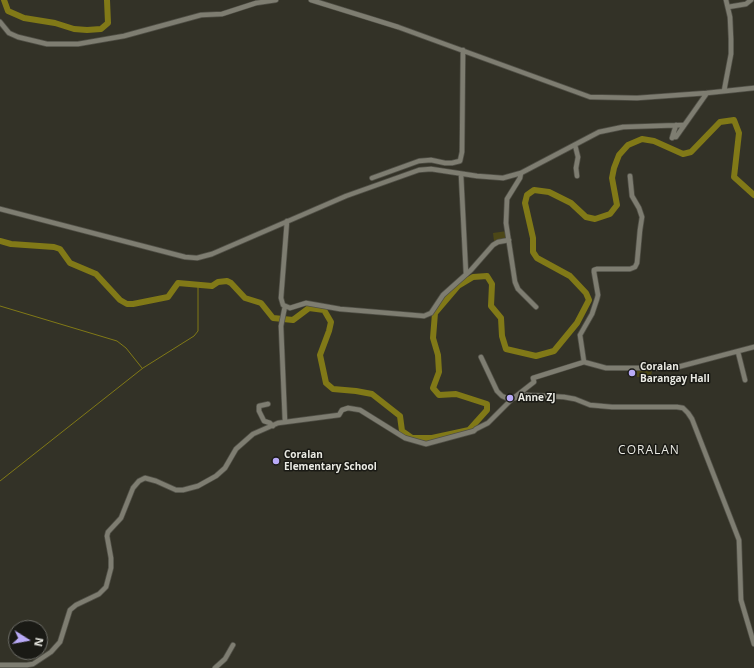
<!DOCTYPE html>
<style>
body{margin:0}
#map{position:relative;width:754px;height:668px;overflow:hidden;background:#333227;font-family:"Open Sans",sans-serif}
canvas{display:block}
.north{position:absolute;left:8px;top:620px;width:40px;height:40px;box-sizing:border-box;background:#1a1a15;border:1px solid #6d6d67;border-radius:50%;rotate:101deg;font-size:11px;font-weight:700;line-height:16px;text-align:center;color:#eaeae3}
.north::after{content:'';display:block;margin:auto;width:14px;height:18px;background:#b9aaf7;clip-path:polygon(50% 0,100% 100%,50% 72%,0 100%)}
</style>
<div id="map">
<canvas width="754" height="668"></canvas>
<div class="north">N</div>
</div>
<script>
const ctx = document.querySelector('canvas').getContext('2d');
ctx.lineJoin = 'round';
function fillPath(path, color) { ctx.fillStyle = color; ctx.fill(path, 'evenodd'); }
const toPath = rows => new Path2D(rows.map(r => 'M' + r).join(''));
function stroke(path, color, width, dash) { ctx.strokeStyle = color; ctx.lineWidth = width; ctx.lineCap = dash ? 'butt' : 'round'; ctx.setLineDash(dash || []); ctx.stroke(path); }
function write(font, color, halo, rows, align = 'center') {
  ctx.font = font + ' "Open Sans",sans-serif'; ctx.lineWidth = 3; ctx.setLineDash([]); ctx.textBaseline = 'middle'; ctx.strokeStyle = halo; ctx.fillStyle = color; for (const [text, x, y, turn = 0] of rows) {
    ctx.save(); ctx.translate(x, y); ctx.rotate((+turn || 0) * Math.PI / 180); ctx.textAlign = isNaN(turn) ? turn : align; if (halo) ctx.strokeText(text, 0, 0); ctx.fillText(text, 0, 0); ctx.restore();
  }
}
fillPath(toPath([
 [507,231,508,240,494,241,493,233],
 [637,369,652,369,651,377,637,377]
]), '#4c4717');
stroke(toPath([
 [0,306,117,341,126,348,142,368],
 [0,481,143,368,194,336,198,331,198,285]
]), '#817917', 1);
stroke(toPath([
 [4,0,8,11,24,18,55,23,74,29,87,30,101,29,108,23,107,0],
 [0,241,11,244,54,247,60,249,70,263,96,274,120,300,127,304,133,304,168,297,178,283,212,286,218,282,227,281,231,283,245,298,261,303,273,318,293,320,309,308,324,310,331,322,329,331,320,355,326,383,333,389,356,391,372,394,400,416,402,431,412,438,432,438,469,430,487,410,487,404,456,394,439,395,433,388,439,372,438,355,433,338,435,313,458,286,473,277,487,276,492,284,491,306,501,318,502,336,506,349,536,356,554,351,577,323,589,300,586,293,570,276,537,258,533,252,533,238,525,203,527,195,534,190,549,192,571,203,586,217,595,219,610,214,617,205,612,178,614,168,619,155,628,145,642,139,654,141,683,154,691,152,720,122,734,120,739,133,734,177,754,195]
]), '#817917', 6);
const minor = toPath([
 [311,0,398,27,590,97,637,98,707,93,754,88],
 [728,7,746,4,751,0],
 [0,22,9,33,18,37,47,44,78,44,124,36,201,15,222,14,256,3,276,0],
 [724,91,731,54,731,39,730,17,726,0],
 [673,137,676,137,707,93],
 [672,138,676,125],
 [575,145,578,157,576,168,577,176],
 [521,173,520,178,507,199,506,223,515,282,518,289,536,307],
 [461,174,466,274],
 [372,178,419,161,431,160,445,163,452,163,460,161,462,152,463,50],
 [0,209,185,257,197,258,212,254,346,196,419,170,431,169,477,176,503,178,521,173,599,132,623,127,683,125],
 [287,221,281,298,283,305,290,308,306,303,340,309,424,316,431,313,443,295,471,270,493,245,498,242,509,240],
 [285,306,281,326,285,422],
 [738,352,745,380],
 [481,357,497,391,502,396,511,400],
 [584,362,580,335,592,314,597,299,598,295,594,272,594,270,597,269,630,269,635,267,637,263,640,230,642,217,639,208,632,196,630,176],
 [515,398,527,395,564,397,575,399,590,405,612,407,677,407,683,408,688,413,692,419,739,540,741,600,754,644],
 [268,404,259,406,259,411,264,421,270,423,273,426],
 [0,665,27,665,33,664,51,652,60,642,70,610,76,605,99,594,106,587,111,568,111,558,107,536,108,532,121,518,133,488,139,481,145,478,156,481,176,490,183,490,198,486,216,476,225,468,236,449,253,434,278,423,339,415,342,410,348,408,360,410,405,438,426,444,474,431,476,429,488,423,511,400,534,382,533,378,584,362,606,368,674,368,754,347],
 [215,668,225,659,233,645]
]);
stroke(minor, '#515047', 6);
stroke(minor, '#7e7d71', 4.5);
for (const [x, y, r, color] of [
 [632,373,4,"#b9aaf7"],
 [510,398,4,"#b9aaf7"],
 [276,461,4,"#b9aaf7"]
]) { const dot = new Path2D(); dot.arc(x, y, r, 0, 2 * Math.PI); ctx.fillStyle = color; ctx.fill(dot); stroke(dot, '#1a1a15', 1.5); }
write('bold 10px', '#eaeae3', '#1a1a15', [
 ["Coralan",640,367],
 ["Barangay Hall",640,379],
 ["Anne ZJ",518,398],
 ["Coralan",284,455],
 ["Elementary School",284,467]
], 'left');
ctx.letterSpacing = '1px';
write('12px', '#eaeae3', '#1a1a15', [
 ["CORALAN",649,451]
]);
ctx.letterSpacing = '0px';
</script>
